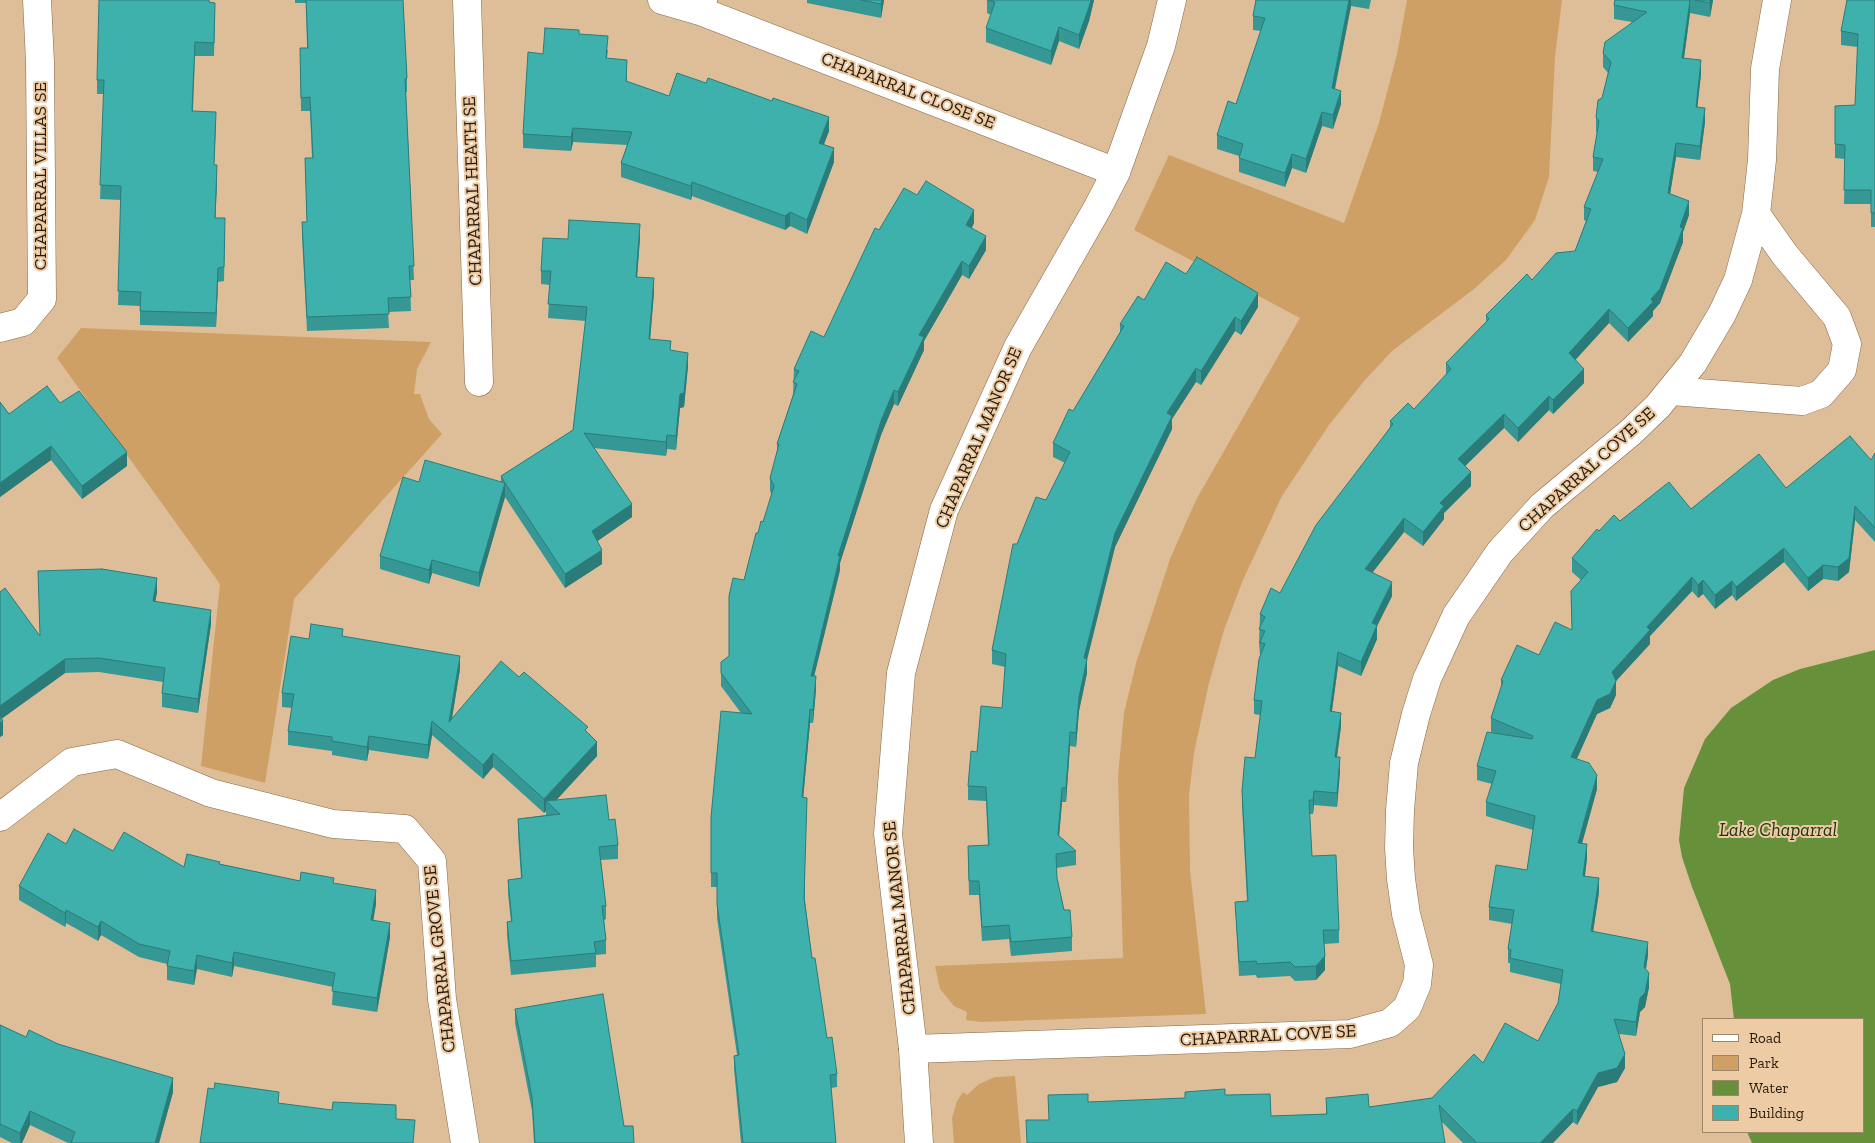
<!DOCTYPE html>
<style>
body{margin:0}
#map{position:relative;width:1875px;height:1143px;overflow:hidden;background:#debe99;font-family:"Zilla Slab",serif}
canvas{display:block}
.legend{position:absolute;left:1702px;top:1018px;width:162px;height:115px;box-sizing:border-box;background:#eccba5;border:1px solid #9d8568;margin:0;padding:6px 9px;list-style:none;font-size:15px;color:#271b0d}
.legend li{display:flex;align-items:center;gap:10px;height:25px}
.legend b{width:25px;border:1px solid #9d8568}
</style>
<div id="map">
<canvas width="1875" height="1143"></canvas>
<ul class="legend">
<li><b style="height:6px;background:#fff"></b>Road</li>
<li><b style="height:14px;background:#cfa065"></b>Park</li>
<li><b style="height:14px;background:#66913a"></b>Water</li>
<li><b style="height:14px;background:#3eb1ad"></b>Building</li>
</ul>
</div>
<script>
const ctx = document.querySelector('canvas').getContext('2d');
ctx.lineJoin = 'round';
function fillPath(path, color) { ctx.fillStyle = color; ctx.fill(path, 'evenodd'); }
const toPath = rows => new Path2D(rows.map(r => 'M' + r).join(''));
function stroke(path, color, width, dash) { ctx.strokeStyle = color; ctx.lineWidth = width; ctx.lineCap = dash ? 'butt' : 'round'; ctx.setLineDash(dash || []); ctx.stroke(path); }
function write(font, color, halo, rows, align = 'center') {
  ctx.font = font + ' "Zilla Slab",serif'; ctx.lineWidth = 4; ctx.setLineDash([]); ctx.textBaseline = 'middle'; ctx.strokeStyle = halo; ctx.fillStyle = color; for (const [text, x, y, turn = 0] of rows) {
    ctx.save(); ctx.translate(x, y); ctx.rotate((+turn || 0) * Math.PI / 180); ctx.textAlign = isNaN(turn) ? turn : align; if (halo) ctx.strokeText(text, 0, 0); ctx.fillText(text, 0, 0); ctx.restore();
  }
}
fillPath(toPath([
 [1407,0,1562,0,1555,57,1549,177,1535,220,1506,260,1474,289,1392,351,1365,380,1329,425,1282,496,1243,580,1224,630,1209,683,1194,753,1189,795,1190,870,1206,1014,981,1022,966,1020,967,1012,954,1006,940,989,935,966,1123,958,1118,776,1124,713,1136,663,1170,559,1196,500,1300,318,1134,230,1169,155,1344,223,1379,123,1397,54],
 [81,328,431,342,417,369,414,394,420,394,429,419,442,434,294,599,265,783,201,766,220,584,57,358],
 [1015,1076,1021,1143,954,1143,952,1118,957,1101,963,1092,967,1095,979,1084,995,1077]
]), '#cfa065');
fillPath(toPath([
 [1875,650,1875,1143,1752,1143,1747,1132,1864,1132,1864,1019,1734,1019,1730,984,1692,887,1682,857,1679,840,1684,788,1705,739,1731,708,1773,680,1800,669]
]), '#66913a');
const street = toPath([
 [467,0,479,382],
 [662,0,700,11,703,0],
 [700,11,1116,172],
 [0,328,23,322,42,299,40,62,37,0],
 [1672,391,1802,401,1821,394,1842,370,1847,344,1837,317,1785,255,1756,214],
 [0,817,72,762,117,754,211,793,333,824,405,829,432,861,442,999,465,1143],
 [913,1049,1350,1034,1390,1023,1407,1008,1417,984,1419,965,1406,914,1401,879,1399,848,1400,810,1404,763,1416,714,1427,679,1456,616,1500,552,1542,506,1631,432,1658,406,1693,363,1722,314,1738,280,1756,214,1762,160,1765,69,1777,0]
]);
const secondary = toPath([
 [919,1143,913,1049,888,834,901,673,944,510,1018,347,1098,207,1116,172,1161,46,1172,0]
]);
stroke(street, '#856845', 29);
stroke(secondary, '#856845', 29);
stroke(street, '#fff', 28);
stroke(secondary, '#fff', 28);
fillPath(toPath([
 [209,0,209,2,215,16,214,56,195,56,193,111,216,126,214,165,217,179,215,218,225,232,224,281,218,282,216,327,140,325,140,306,118,305,121,200,100,199,104,94,97,94,97,80],
 [295,0,403,0,407,78,407,92,406,92,414,280,410,280,411,311,388,312,389,328,307,331,302,236,302,222,307,222,305,158,312,158,310,111,301,111,300,48,307,48,306,3,295,3],
 [807,0,884,0,881,18,807,3],
 [987,0,1094,0,1089,21,1079,49,1059,41,1051,65,986,42,986,28,991,15,987,13],
 [1256,0,1371,0,1369,9,1351,6,1335,89,1341,104,1333,129,1322,126,1306,173,1292,168,1285,187,1239,172,1239,156,1217,149,1217,135,1236,104,1261,31,1253,30,1253,16],
 [1615,0,1713,0,1710,17,1690,13,1684,58,1701,74,1697,107,1705,122,1700,160,1676,157,1670,194,1689,215,1683,232,1683,242,1660,303,1653,311,1653,316,1628,342,1609,323,1575,360,1584,383,1553,414,1549,410,1518,442,1504,428,1465,466,1471,486,1444,513,1444,519,1423,546,1404,532,1373,572,1392,596,1377,626,1377,639,1361,676,1338,666,1332,711,1341,726,1337,757,1340,771,1337,807,1314,805,1313,814,1309,814,1312,856,1339,930,1339,943,1324,944,1325,970,1316,980,1295,981,1290,976,1257,978,1256,975,1239,976,1235,902,1247,901,1242,805,1242,791,1255,758,1260,715,1254,714,1254,700,1260,656,1259,643,1260,614,1280,593,1390,427,1390,421,1414,409,1446,375,1446,363,1486,322,1486,315,1532,280,1575,251,1586,221,1584,220,1584,207,1598,172,1593,171,1593,157,1597,133,1596,131,1596,117,1602,98,1608,73,1603,67,1603,53,1632,22,1614,19,1614,5],
 [1875,0,1875,227,1871,227,1871,204,1844,204,1845,159,1835,158,1835,106,1855,105,1858,47,1841,45,1841,31],
 [579,34,608,50,607,58,627,74,627,82,669,96,829,131,824,144,834,162,807,234,790,226,785,230,692,196,691,200,621,177,621,163,627,145,573,142,571,151,523,148,523,134,543,54],
 [917,195,974,223,972,228,986,250,969,279,962,275,924,341,924,350,898,406,894,404,881,435,840,563,840,570,814,676,816,689,813,723,810,723,803,798,805,900,812,958,827,1038,837,1074,837,1087,831,1088,836,1143,741,1143,734,1069,734,1056,737,1055,717,918,717,887,711,887,711,817,741,713,721,686,721,662,729,656,744,580,758,533,763,522,772,495,770,491,770,478,777,452,777,444,793,395,794,369,824,337,879,230],
 [640,238,637,277,654,292,650,339,671,350,688,366,684,407,680,408,676,450,667,449,666,456,594,448,632,517,597,541,602,564,565,588,505,497,479,587,432,573,429,584,380,569,380,556,419,482,501,482,501,476,573,430,586,321,548,318,550,285,541,284,541,271,568,239],
 [1186,274,1258,307,1241,335,1235,331,1201,385,1196,382,1172,419,1172,429,1115,547,1087,659,1087,673,1079,711,1076,747,1070,746,1066,802,1062,802,1059,836,1076,851,1076,865,1056,868,1057,878,1064,910,1072,937,1072,951,1011,956,1009,939,982,941,979,895,969,895,968,846,988,846,986,801,968,800,968,786,977,752,1002,708,1005,667,992,664,992,650,1017,544,1046,500,1065,463,1053,457,1053,443,1073,411,1120,332,1120,324,1144,300],
 [0,402,9,414,60,403,127,466,82,499,51,460,0,497],
 [1875,453,1875,542,1855,520,1849,572,1838,581,1823,579,1808,591,1784,562,1736,601,1732,595,1715,609,1703,594,1698,598,1692,591,1650,636,1650,644,1616,681,1616,695,1610,708,1597,714,1577,759,1597,789,1582,844,1587,858,1585,876,1599,892,1593,932,1648,955,1646,969,1649,987,1645,1007,1640,1012,1636,1036,1619,1034,1625,1068,1617,1082,1598,1087,1577,1125,1573,1122,1553,1143,1463,1143,1442,1122,1048,1120,1088,1102,1185,1098,1225,1095,1271,1116,1326,1114,1326,1098,1369,1107,1432,1098,1483,1063,1538,1041,1558,1003,1561,984,1510,972,1510,963,1508,963,1508,949,1512,924,1489,920,1489,907,1527,870,1533,830,1486,816,1486,802,1492,784,1477,780,1477,766,1494,733,1491,732,1491,718,1501,688,1501,680,1539,655,1572,630,1571,591,1581,580,1572,572,1572,558,1599,531,1620,521,1691,509,1786,488,1871,460],
 [0,592,39,636,157,592,155,602,211,624,198,713,162,707,162,693,163,682,99,672,65,673,2,718,3,735,0,737],
 [343,636,460,669,452,718,519,677,588,733,597,756,556,800,609,820,618,845,618,859,601,860,606,906,606,919,604,920,606,940,606,954,596,955,596,967,511,975,507,936,507,922,511,922,508,894,508,880,521,878,518,833,518,819,546,815,546,811,544,813,493,767,483,779,432,735,428,759,369,750,367,761,332,755,332,751,288,745,288,731,292,708,282,707,282,693,309,639],
 [66,844,113,851,184,867,220,864,300,881,334,884,376,904,373,920,390,937,377,1012,332,1005,333,987,234,966,232,977,197,969,194,985,167,980,167,964,139,957,101,935,98,941,66,923,65,927,19,900,19,886],
 [515,1009,624,1126,634,1143,534,1143,532,1111,515,1023],
 [0,1025,26,1037,58,1044,173,1092,159,1143,68,1143,30,1125,22,1143,12,1143,0,1137]
]), '#359895');
fillPath(toPath([
 [882,0,884,0,881,18,881,4],
 [1091,0,1094,0,1089,21,1079,49,1079,35],
 [1349,0,1351,0,1351,6,1332,102,1332,88],
 [1690,0,1690,13,1682,72,1682,58],
 [1710,0,1713,0,1710,17],
 [1059,27,1059,41,1051,65,1051,51],
 [1701,60,1701,74,1696,121,1696,107],
 [1341,91,1341,104,1333,129,1333,115],
 [1705,108,1705,122,1700,160,1700,146],
 [1322,112,1322,126,1306,173,1306,159],
 [829,117,829,131,819,157,819,143],
 [573,128,573,142,571,151,571,137],
 [1676,143,1676,157,1668,207,1668,193],
 [834,148,834,162,807,234,807,220],
 [1292,154,1292,168,1285,187,1285,173],
 [217,165,217,179,215,232,215,218],
 [692,182,692,196,691,200,691,186],
 [1689,201,1689,215,1683,232,1683,242,1660,303,1653,311,1653,316,1628,342,1628,328,1651,299],
 [974,210,974,223,966,238,966,225],
 [790,212,790,226,785,230,785,216],
 [640,224,640,238,636,291,636,277],
 [986,236,986,250,969,279,969,266],
 [962,261,962,275,924,341,924,350,898,406,898,392,919,335],
 [218,268,218,282,216,327,216,313],
 [654,278,654,292,649,353,649,339],
 [1258,293,1258,307,1241,335,1241,321],
 [1609,309,1609,323,1569,367,1569,353],
 [1235,317,1235,331,1201,385,1201,371],
 [688,353,688,366,684,407,680,408,676,450,676,436,680,394],
 [1196,368,1196,382,1172,419,1172,429,1115,547,1084,672,1084,658,1115,533,1167,413],
 [1584,369,1584,383,1553,414,1553,400],
 [894,390,894,404,881,435,840,563,840,570,811,689,811,676,838,556,881,421],
 [1549,396,1549,410,1518,442,1518,428],
 [1504,414,1504,428,1458,473,1458,459],
 [667,435,667,449,666,456,666,442],
 [51,446,51,460,0,497,0,483],
 [127,452,127,466,82,499,82,486],
 [1471,472,1471,486,1444,513,1444,519,1423,546,1423,532,1440,503],
 [505,483,505,497,479,587,479,573],
 [632,504,632,517,592,545,592,531],
 [1855,506,1855,520,1849,572,1838,581,1838,567],
 [1404,518,1404,532,1365,582,1365,569],
 [1784,548,1784,562,1736,601,1736,587],
 [602,550,602,564,565,588,565,574],
 [432,560,432,573,429,584,429,570],
 [1823,565,1823,579,1808,591,1808,578],
 [1692,577,1692,591,1650,636,1650,644,1616,681,1616,695,1610,708,1597,714,1571,771,1571,757,1597,700,1612,672,1647,627],
 [157,578,157,592,153,615,153,601],
 [1703,580,1703,594,1698,598,1698,585],
 [1732,581,1732,595,1715,609,1715,595],
 [1392,582,1392,596,1377,626,1377,639,1361,676,1361,662,1372,623],
 [211,610,211,624,198,713,198,699],
 [1338,652,1338,666,1330,725,1330,711],
 [460,656,460,669,449,736,449,722],
 [65,659,65,673,0,720,0,706],
 [1087,659,1087,673,1079,711,1076,747,1076,733,1079,697],
 [816,676,816,689,813,723,813,710],
 [810,709,810,723,802,811,802,797],
 [1341,713,1341,726,1335,771,1335,757],
 [3,721,3,735,0,737,0,723],
 [432,721,432,735,428,759,428,745],
 [1070,732,1070,746,1066,802,1066,788],
 [369,736,369,750,367,761,367,747],
 [597,742,597,756,551,806,546,801,546,811,544,813,544,799],
 [493,753,493,767,483,779,483,765],
 [1340,757,1340,771,1337,807,1337,793],
 [1597,775,1597,789,1578,857,1578,843],
 [1062,788,1062,802,1058,849,1058,835],
 [1314,791,1314,805,1313,814,1313,800],
 [1587,844,1587,858,1583,890,1583,876],
 [1599,878,1599,892,1591,945,1591,931],
 [376,890,376,904,371,934,371,920],
 [66,910,66,923,65,927,65,913],
 [101,921,101,935,98,941,98,927],
 [390,923,390,937,377,1012,377,998],
 [1648,942,1648,955,1644,981,1644,967],
 [234,952,234,966,232,977,232,963],
 [197,955,197,969,194,985,194,971],
 [1325,956,1325,970,1316,980,1316,966],
 [1649,973,1649,987,1645,1007,1640,1012,1636,1036,1636,1022,1640,998],
 [1625,1054,1625,1068,1617,1082,1598,1087,1577,1125,1577,1111,1598,1073],
 [173,1078,173,1092,159,1143,155,1143],
 [1573,1109,1573,1122,1553,1143,1540,1143],
 [30,1111,30,1125,22,1143,20,1143,20,1133]
]), '#2b7c79');
const building = toPath([
 [99,0,209,0,209,2,215,3,214,43,195,42,192,111,216,112,214,165,217,165,215,218,225,218,224,267,218,268,216,313,140,311,141,292,118,291,121,186,100,185,104,80,97,80,99,0],
 [306,0,403,0,407,78,405,79,414,266,409,266,411,297,388,298,389,314,307,317,302,222,307,222,305,158,313,158,310,97,301,98,300,48,308,48,306,0],
 [861,0,882,0,881,4,861,0],
 [988,0,1091,0,1089,7,1079,35,1059,27,1051,51,986,28,995,2,988,0],
 [1256,0,1349,0,1332,88,1341,91,1333,115,1322,112,1306,159,1292,154,1285,173,1239,158,1243,144,1217,135,1228,101,1236,104,1265,18,1253,16,1256,0],
 [1615,0,1690,0,1682,58,1701,60,1696,107,1705,108,1700,146,1676,143,1668,193,1689,201,1680,227,1683,228,1660,289,1651,299,1653,302,1628,328,1609,309,1569,353,1584,369,1553,400,1549,396,1518,428,1504,414,1458,459,1471,472,1440,503,1444,506,1423,532,1404,518,1365,569,1392,582,1372,623,1377,625,1361,662,1338,652,1330,711,1341,713,1335,757,1340,757,1337,793,1314,791,1313,800,1309,800,1312,856,1336,855,1339,930,1323,930,1325,956,1316,966,1295,967,1290,962,1257,964,1256,961,1239,962,1235,902,1248,901,1242,791,1245,757,1255,758,1262,701,1254,700,1259,659,1265,644,1260,642,1265,631,1259,629,1265,617,1260,614,1271,588,1280,593,1316,525,1393,424,1390,421,1408,403,1414,409,1451,369,1446,363,1489,319,1486,315,1527,274,1532,280,1556,253,1575,251,1591,209,1584,207,1603,159,1593,157,1599,121,1596,117,1598,100,1602,98,1611,62,1603,53,1605,42,1647,12,1614,5,1615,0],
 [1695,0,1710,0,1710,3,1695,0],
 [1847,0,1875,0,1875,213,1871,213,1871,190,1844,190,1845,145,1835,144,1835,106,1855,105,1858,34,1841,31,1847,0],
 [545,28,579,30,579,34,608,36,606,58,627,60,626,81,669,96,677,73,706,83,708,78,772,101,773,98,829,117,819,143,834,148,807,220,790,212,785,216,692,182,691,186,621,163,632,132,573,128,571,137,523,134,528,52,543,54,545,28],
 [926,181,974,210,966,225,986,236,969,266,962,261,919,335,924,337,898,392,894,390,881,421,838,556,840,556,811,676,816,676,813,710,810,709,802,797,807,798,804,898,812,958,815,958,827,1038,832,1037,837,1074,830,1075,836,1143,743,1143,734,1056,739,1055,717,904,717,873,711,873,711,817,721,711,752,714,721,673,721,662,729,656,729,596,733,578,744,580,756,533,758,533,761,521,763,522,774,486,770,478,779,444,777,444,797,384,793,382,799,371,794,369,811,331,824,337,875,228,879,230,904,188,917,195,926,181],
 [569,220,640,224,636,277,654,278,649,339,671,341,670,350,688,353,684,393,680,394,676,436,667,435,666,442,584,433,632,504,592,531,602,550,565,574,505,483,479,573,432,560,429,570,380,556,403,477,419,482,425,460,505,483,501,476,573,430,587,307,548,304,551,271,541,271,543,238,568,239,569,220],
 [1197,257,1258,293,1241,321,1235,317,1201,371,1196,368,1167,413,1172,416,1115,533,1084,658,1087,659,1079,697,1076,733,1070,732,1066,788,1062,788,1058,835,1076,851,1056,854,1057,878,1064,910,1070,910,1072,937,1011,942,1009,925,982,927,979,881,969,881,968,846,989,845,986,787,968,786,971,751,977,752,981,706,1002,708,1006,654,992,650,1013,544,1017,544,1036,497,1046,500,1070,452,1053,443,1069,409,1073,411,1124,326,1120,324,1138,296,1144,300,1166,262,1186,274,1197,257],
 [47,386,60,403,79,391,127,452,82,486,51,446,0,483,0,402,9,414,47,386],
 [1850,436,1871,460,1875,453,1875,528,1855,506,1849,558,1838,567,1823,565,1808,578,1784,548,1736,587,1732,581,1715,595,1703,580,1698,585,1692,577,1647,627,1650,630,1612,672,1616,681,1610,694,1597,700,1571,757,1589,763,1597,775,1578,843,1587,844,1583,876,1599,878,1591,931,1648,942,1644,967,1649,973,1645,993,1640,998,1636,1022,1614,1019,1625,1054,1617,1068,1598,1073,1577,1111,1573,1109,1540,1143,1477,1143,1439,1105,1445,1143,1027,1143,1026,1120,1049,1120,1048,1095,1088,1094,1088,1102,1185,1098,1185,1092,1225,1089,1225,1095,1270,1094,1271,1116,1327,1114,1326,1098,1368,1094,1369,1107,1432,1098,1474,1054,1483,1063,1505,1023,1538,1041,1558,1003,1563,970,1510,958,1511,950,1508,949,1514,910,1489,907,1496,865,1527,870,1535,816,1486,802,1496,771,1477,766,1487,732,1532,739,1533,736,1491,718,1503,681,1501,680,1517,645,1539,655,1555,622,1572,630,1571,591,1588,572,1572,558,1597,529,1599,531,1614,515,1620,521,1669,482,1691,509,1759,454,1786,488,1850,436],
 [102,569,157,578,153,601,211,610,198,699,162,693,165,668,99,658,65,659,0,706,0,592,5,588,40,636,38,571,102,569],
 [311,624,343,629,342,636,460,656,449,722,501,661,519,677,524,672,588,727,585,730,597,742,544,799,493,753,483,765,432,721,428,745,369,736,367,747,332,741,332,737,288,731,294,694,282,693,291,636,309,639,311,624],
 [0,716,3,721,0,723,0,716],
 [606,795,609,820,615,819,618,845,599,847,606,906,602,906,606,940,594,942,596,953,511,961,507,922,512,921,508,880,522,878,518,819,560,814,546,801,606,795],
 [74,829,113,851,124,832,184,867,187,854,220,862,219,864,300,881,301,872,334,878,333,883,376,890,371,920,390,923,377,998,332,991,335,973,234,952,232,963,197,955,194,971,167,966,170,951,139,944,101,921,98,927,66,910,65,913,19,886,48,833,66,844,74,829],
 [603,994,624,1126,633,1126,634,1143,535,1143,532,1097,515,1009,603,994],
 [0,1025,26,1037,29,1030,58,1044,173,1078,155,1143,71,1143,75,1132,30,1111,20,1133,0,1124,0,1025],
 [215,1083,279,1092,278,1103,332,1110,333,1102,396,1105,396,1119,415,1120,413,1143,200,1143,208,1088,214,1089,215,1083]
]);
fillPath(building, '#3eb1ad');
stroke(building, '#2b7c79', 1);
write('18px', '#271b0d', '#eccba5', [
 ["CHAPARRAL CLOSE SE",908,91,21],
 ["CHAPARRAL VILLAS SE",41,176,-90],
 ["CHAPARRAL HEATH SE",473,191,-92],
 ["CHAPARRAL MANOR SE",979,438,-67],
 ["CHAPARRAL COVE SE",1587,470,-42],
 ["CHAPARRAL MANOR SE",900,918,-96],
 ["CHAPARRAL GROVE SE",440,959,-96],
 ["CHAPARRAL COVE SE",1268,1036,-3]
]);
write('italic 19px', '#21340f', '#eccba5', [
 ["Lake Chaparral",1778,831]
]);
</script>
